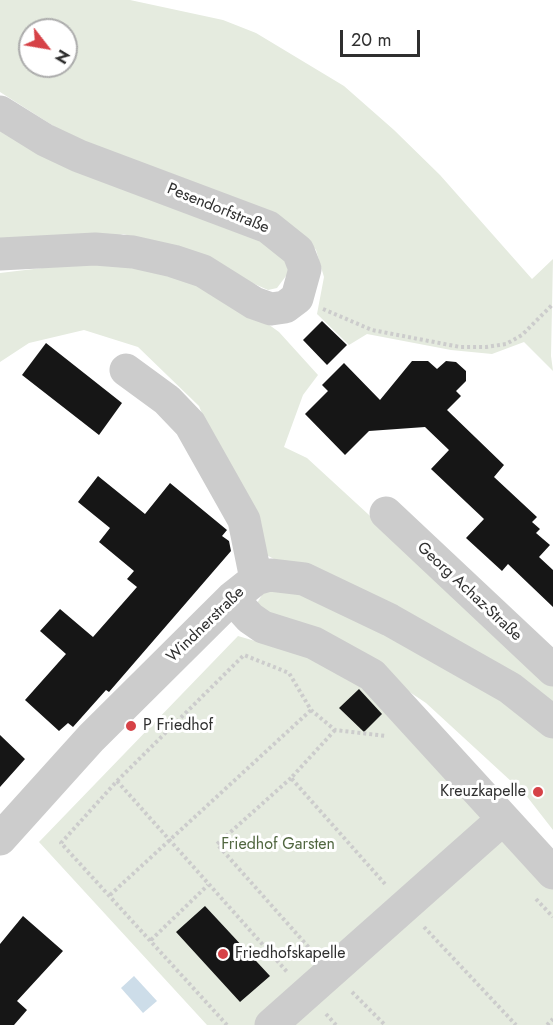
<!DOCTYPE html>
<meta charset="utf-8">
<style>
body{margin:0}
#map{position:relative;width:553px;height:1025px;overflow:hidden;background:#fff;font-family:Jost,sans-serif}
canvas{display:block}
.north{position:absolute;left:18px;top:18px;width:60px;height:60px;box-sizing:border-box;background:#fff;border:2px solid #acacac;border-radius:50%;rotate:121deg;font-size:16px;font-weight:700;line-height:24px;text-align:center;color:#2f2f2f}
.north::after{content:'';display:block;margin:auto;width:21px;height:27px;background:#d64247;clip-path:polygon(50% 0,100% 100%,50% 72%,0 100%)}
.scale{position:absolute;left:340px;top:30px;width:80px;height:27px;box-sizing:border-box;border:3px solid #2f2f2f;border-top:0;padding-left:8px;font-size:18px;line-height:21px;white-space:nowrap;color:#2f2f2f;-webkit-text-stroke:4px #fff;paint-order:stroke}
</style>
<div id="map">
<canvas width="553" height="1025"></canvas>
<div class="north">N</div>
<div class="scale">20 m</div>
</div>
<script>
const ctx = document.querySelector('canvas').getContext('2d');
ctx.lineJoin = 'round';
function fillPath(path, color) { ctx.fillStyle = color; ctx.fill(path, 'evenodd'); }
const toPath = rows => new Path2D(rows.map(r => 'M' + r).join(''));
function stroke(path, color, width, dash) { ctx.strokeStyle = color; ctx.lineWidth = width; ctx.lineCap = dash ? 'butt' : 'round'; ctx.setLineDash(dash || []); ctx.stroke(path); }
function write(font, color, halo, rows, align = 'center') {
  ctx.font = font + ' Jost,sans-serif'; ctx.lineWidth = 6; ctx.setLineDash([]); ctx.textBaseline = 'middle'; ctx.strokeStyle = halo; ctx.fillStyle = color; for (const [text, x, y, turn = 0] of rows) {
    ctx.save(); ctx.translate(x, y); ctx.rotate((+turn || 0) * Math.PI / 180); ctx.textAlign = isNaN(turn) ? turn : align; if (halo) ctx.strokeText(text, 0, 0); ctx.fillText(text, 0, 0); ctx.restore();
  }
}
fillPath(toPath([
 [0,0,130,0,223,20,256,33,344,86,394,130,440,175,532,279,553,259,551,356,553,371,524,342,492,354,451,350,367,334,349,345,317,314,324,277,316,250,294,227,266,212,119,157,63,132,0,92],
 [30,30,66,30,66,66,30,66],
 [0,127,280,248,289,272,277,288,268,290,167,245,123,234,107,240,0,246],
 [93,262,175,275,254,314,279,332,318,375,303,395,284,447,307,458,553,684,553,830,525,794,426,703,338,644,250,615,278,568,274,559,257,550,199,406,138,347,84,330,29,343,0,362,0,273],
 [238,636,306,656,365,682,553,888,553,1025,207,1025,39,842]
]), '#e5ebdf');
fillPath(toPath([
 [134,976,157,1001,143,1013,121,988]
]), '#cddde9');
fillPath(toPath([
 [322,321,347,345,327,365,303,340],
 [46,343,122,403,99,435,22,375],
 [412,361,428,361,437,369,446,361,456,362,466,371,466,381,456,391,461,396,447,410,504,465,494,477,537,517,532,522,540,529,536,533,550,545,539,557,553,570,553,607,508,564,502,571,466,538,484,519,431,469,449,450,425,427,369,431,345,455,305,414,328,391,322,385,344,363,380,400],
 [98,476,145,514,170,483,227,530,222,536,229,541,231,551,109,692,106,690,73,727,68,723,59,731,25,700,66,654,40,631,60,609,93,637,137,587,127,579,134,571,99,542,110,528,78,502],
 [359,689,382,714,364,732,339,708],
 [0,735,25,759,0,787],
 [205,906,270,976,240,1002,176,932],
 [23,916,63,951,17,1001,27,1010,14,1025,0,1025,0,944]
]), '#161616');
stroke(toPath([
 [323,309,372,330,460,347,486,347,506,344,522,335,553,304],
 [335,730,291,778,385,884],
 [291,778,217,844,311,950],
 [117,781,288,973],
 [110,895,311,710],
 [536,899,553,917],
 [424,927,516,1025],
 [151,940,208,885],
 [352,992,385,1025],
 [326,1014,336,1025],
 [227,1025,61,843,117,781,244,655,289,673,311,710,335,730,386,736],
 [547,1025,553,1019]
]), '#ccc', 4, [3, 3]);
stroke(toPath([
 [0,112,45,140,79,156,268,227,298,251,305,269,297,298,285,307,271,309,254,303,203,271,173,261,133,252,95,249,0,254],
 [126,370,167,400,190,424,244,520,256,579],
 [386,513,553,670],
 [232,598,250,618,263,627,314,643,372,675,553,873],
 [0,839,91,738,232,598,256,579,270,575,304,579,390,620,510,688,553,722],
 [271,1025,503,819]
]), '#ccc', 33);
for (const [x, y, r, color] of [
 [131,726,6,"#d64247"],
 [538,792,6,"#d64247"],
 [223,954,6,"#d64247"]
]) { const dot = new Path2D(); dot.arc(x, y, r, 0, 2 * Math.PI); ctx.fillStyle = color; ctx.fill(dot); stroke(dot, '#fff', 2); }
write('16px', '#2f2f2f', '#fff', [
 ["Pesendorfstraße",218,209,22],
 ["Georg Achaz-Straße",469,592,43],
 ["Windnerstraße",206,625,-44]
]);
write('16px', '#2f2f2f', '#fff', [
 ["P Friedhof",143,726],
 ["Kreuzkapelle",526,792,"right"],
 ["Friedhofskapelle",235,954]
], 'left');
write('16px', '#516740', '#fff', [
 ["Friedhof Garsten",278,845]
]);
</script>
